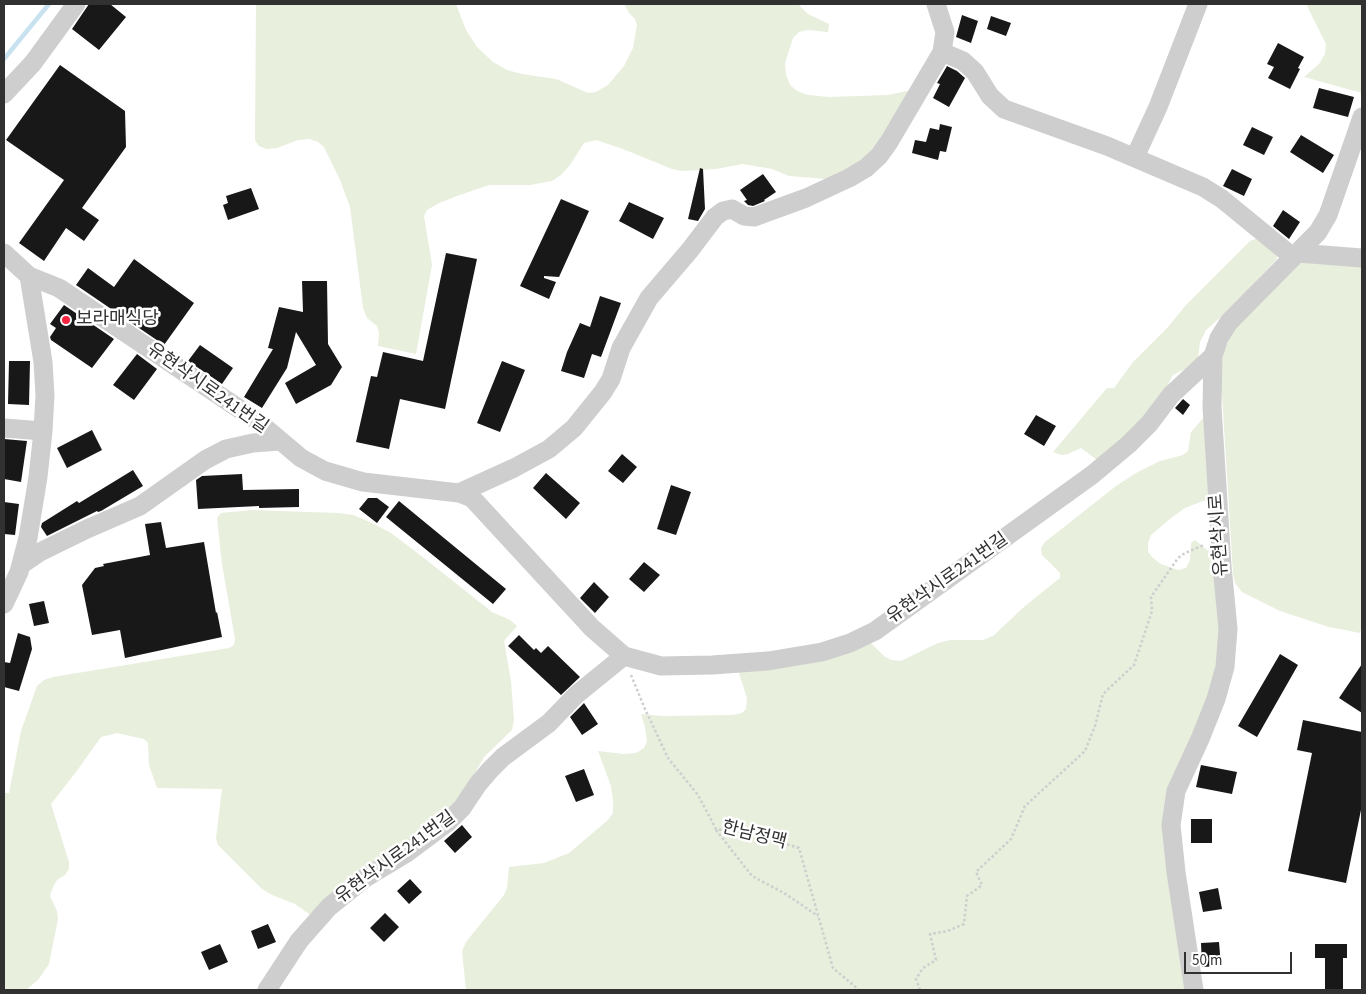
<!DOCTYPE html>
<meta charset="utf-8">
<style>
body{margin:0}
#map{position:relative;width:1366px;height:994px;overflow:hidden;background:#fff;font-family:"Source Sans 3",sans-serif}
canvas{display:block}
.frame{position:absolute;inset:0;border:5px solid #313131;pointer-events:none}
.scale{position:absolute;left:1184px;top:952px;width:108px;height:22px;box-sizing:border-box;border:2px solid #313131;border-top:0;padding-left:6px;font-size:15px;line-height:18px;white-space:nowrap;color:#313131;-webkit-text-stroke:4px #fff;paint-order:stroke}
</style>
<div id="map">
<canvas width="1366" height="994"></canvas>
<div class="frame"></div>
<div class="scale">50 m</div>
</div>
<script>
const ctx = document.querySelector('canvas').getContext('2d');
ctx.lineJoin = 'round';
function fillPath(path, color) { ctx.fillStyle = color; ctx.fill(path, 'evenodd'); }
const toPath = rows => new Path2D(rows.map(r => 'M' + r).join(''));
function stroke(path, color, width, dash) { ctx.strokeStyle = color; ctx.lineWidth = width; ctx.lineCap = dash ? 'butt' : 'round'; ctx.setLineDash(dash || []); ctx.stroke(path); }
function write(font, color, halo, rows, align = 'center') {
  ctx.font = font + ' "Source Sans 3","Noto Sans KR",sans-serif'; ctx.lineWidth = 5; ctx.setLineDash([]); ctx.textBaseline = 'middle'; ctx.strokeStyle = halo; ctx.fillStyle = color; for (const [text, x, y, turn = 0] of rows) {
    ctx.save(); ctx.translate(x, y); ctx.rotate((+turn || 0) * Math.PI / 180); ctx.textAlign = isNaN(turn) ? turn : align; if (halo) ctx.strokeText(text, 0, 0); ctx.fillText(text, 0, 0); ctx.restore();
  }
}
fillPath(toPath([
 [256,4,456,4,466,30,477,47,493,62,507,70,522,74,556,79,588,93,596,92,608,85,624,66,633,48,637,25,635,19,629,13,624,4,798,4,808,14,829,24,828,32,807,30,799,32,793,38,785,63,786,75,790,85,797,91,808,95,829,97,888,95,912,90,892,124,860,165,826,179,789,176,772,169,743,164,716,169,682,171,672,169,623,149,596,140,584,143,570,165,561,175,552,181,530,185,489,185,457,196,439,203,427,210,424,216,432,265,416,354,378,346,379,333,377,326,367,318,363,308,350,207,340,180,324,147,318,142,309,139,298,140,277,148,266,149,259,146,255,140],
 [1306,4,1362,4,1362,93,1304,77,1319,64,1325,54,1326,44],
 [1258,238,1278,255,1276,260,1230,309,1206,330,1200,342,1198,359,1195,364,1173,375,1159,401,1100,462,1081,448,1068,454,1062,455,1053,452,1107,388,1114,388,1133,362,1168,327,1186,305,1250,241],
 [1298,263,1362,263,1362,625,1360,633,1329,627,1280,611,1242,592,1235,583,1233,573,1222,395,1221,366,1224,351,1230,337,1240,321],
 [1205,416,1214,500,1203,501,1185,508,1171,518,1151,535,1148,543,1148,552,1153,558,1161,564,1178,570,1186,568,1190,560,1191,543,1195,540,1212,554,1219,622,1219,651,1209,698,1170,782,1187,990,466,990,462,951,466,942,504,895,507,888,509,867,544,863,569,853,608,820,613,813,613,800,611,786,598,751,624,754,636,753,644,748,647,741,645,727,641,714,663,716,733,715,742,713,746,709,747,698,738,670,871,643,885,657,892,660,901,661,938,643,950,640,983,640,993,636,1025,606,1060,578,1060,573,1042,555,1041,548,1045,542,1116,486,1136,473,1160,461,1183,455,1188,451,1191,432],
 [252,510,338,513,353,515,370,522,391,533,424,558,492,612,510,620,517,626,504,641,511,681,514,720,512,730,484,757,463,794,453,807,428,824,414,838,312,916,295,904,272,895,262,889,218,845,216,838,222,789,157,788,149,765,148,743,144,739,117,733,101,737,76,772,51,804,69,862,69,869,65,875,57,880,53,887,50,896,57,911,58,919,49,964,38,980,26,990,4,990,4,793,9,793,21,731,37,686,44,680,53,677,229,648,234,645,235,639,222,564,217,518,221,513]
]), '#e8efdd');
stroke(toPath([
 [4,59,49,4]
]), '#c8e2f0', 4.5);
fillPath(toPath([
 [89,4,110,4,126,17,99,50,72,29],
 [962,15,978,21,971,43,956,37],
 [991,16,1011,23,1006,36,987,29],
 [1278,43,1304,57,1298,68,1300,69,1290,89,1268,78,1274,67,1267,64],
 [60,65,125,111,126,147,82,208,99,220,84,241,66,228,44,261,19,243,64,180,6,140],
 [947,66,957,71,965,78,949,107,933,98,940,84,937,83],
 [1319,88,1354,97,1348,117,1313,108],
 [940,124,952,127,946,152,940,151,938,160,912,153,915,140,926,142,930,128,939,130],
 [1252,127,1273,137,1264,155,1243,145],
 [1301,135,1334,155,1323,173,1290,152],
 [700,168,703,169,705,209,698,221,688,219],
 [1232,169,1252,179,1244,196,1223,186],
 [763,174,776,192,764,200,765,201,753,206,748,205,744,201,747,200,740,190],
 [251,188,259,209,228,220,223,205,228,203,226,196],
 [561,199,589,211,559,277,544,276,544,278,556,282,549,299,520,286],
 [629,202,664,218,653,239,619,221],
 [1283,210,1300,222,1289,239,1273,226],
 [446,253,477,259,445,409,400,399,389,449,356,442,371,376,377,377,383,352,423,361],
 [134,259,194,303,164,345,76,285,88,268,114,287],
 [302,281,327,281,328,344,342,367,331,385,296,404,285,383,316,365,296,332,287,368,262,408,244,397,273,349,268,348,279,307,303,312],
 [600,296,621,303,601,357,592,354,584,378,561,371,567,352,580,323,590,327],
 [64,305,114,339,92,368,51,340,50,337,56,328,50,324],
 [200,345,233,368,222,384,188,361],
 [137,354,157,369,134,400,113,385],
 [9,361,30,361,29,405,8,404],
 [502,361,525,370,500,432,477,423],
 [1183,399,1190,405,1183,415,1175,408],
 [1036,415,1056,426,1044,446,1024,434],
 [92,430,102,450,67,468,57,448],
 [4,439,27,441,21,482,4,479],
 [622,454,637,467,623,483,608,471],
 [133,470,143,486,101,511,98,512,97,511,47,536,41,527,42,523,77,501,79,503],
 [546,473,580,503,566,519,533,488],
 [242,474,243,490,299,489,299,507,259,508,259,506,198,509,196,480,202,476],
 [671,485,691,492,676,535,657,529],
 [368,498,377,498,389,507,377,523,359,509],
 [399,501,506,589,493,604,386,517],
 [4,502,19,504,15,535,4,534],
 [161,522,166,548,204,542,216,613,217,612,222,637,125,658,120,630,92,635,82,585,95,568,104,566,103,564,150,555,145,524],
 [644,562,660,575,644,592,629,579],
 [594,582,609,597,595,613,580,598],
 [44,601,49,623,34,626,29,604],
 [18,633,30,637,32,649,19,691,4,687,4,662,10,663],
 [519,635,534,650,536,648,541,653,548,646,580,677,561,695,508,646],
 [1280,654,1298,665,1257,737,1238,726],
 [1362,664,1362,713,1339,698],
 [584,703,598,724,582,735,570,717],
 [1303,720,1362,732,1362,805,1346,883,1288,871,1312,753,1297,750],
 [1201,765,1237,772,1232,794,1196,787],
 [584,769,594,795,576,802,565,776],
 [1191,819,1212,819,1212,843,1191,843],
 [462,825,472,837,455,853,444,841],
 [410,879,422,892,409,904,397,891],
 [1218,888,1222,909,1203,912,1199,892],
 [385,913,399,927,384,942,370,928],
 [268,924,276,942,258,949,251,931],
 [1219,942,1221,966,1202,967,1201,943],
 [220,944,228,962,209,970,201,952],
 [1315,944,1347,944,1347,958,1343,958,1343,990,1325,990,1325,958,1315,958]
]), '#181818');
stroke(toPath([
 [631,675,645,709,668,758,698,795,716,829,765,837,799,848,833,968,859,990],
 [716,830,752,876,784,893,818,916],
 [920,990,916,979,923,968,936,960,930,934,948,931,964,924,967,896,982,885,976,872,1011,839,1025,806,1085,751,1095,726,1103,694,1134,665,1152,611,1151,597,1178,558,1185,553,1204,545]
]), '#cecece', 2.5, [2.5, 2.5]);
stroke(toPath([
 [942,52,963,61,975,72,990,96,1004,109,1107,146,1203,187,1222,199,1293,257],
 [4,94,33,63,76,4],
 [1135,157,1158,107,1198,4],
 [4,253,29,276,43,362,45,395,43,431,4,428],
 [1298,253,1362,258],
 [29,276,59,288,256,420,301,458,325,471,363,482,459,493,472,498,592,628,624,656,661,666,712,665,768,661,822,652,850,643,875,631,1092,475,1129,444,1149,424,1171,395,1213,356],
 [459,493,514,468,549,449,574,428,603,392,611,379,621,348,649,298,690,250,715,217,723,211,732,209,744,216,754,217,806,198,849,178,866,168,879,156,889,142,942,52,945,32,936,4],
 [21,565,40,552,87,529,140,506,205,460,226,449,253,443,280,441],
 [4,604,19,572,28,538,38,477,43,431],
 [267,990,299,941,329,907,365,878,408,852,447,823,462,808,478,784,490,770,503,757,549,723,576,695,624,656],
 [1194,990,1176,872,1171,825,1176,791,1200,739,1216,699,1225,667,1228,629,1222,566,1212,407,1213,356,1219,338,1229,322,1318,232,1328,215,1362,117]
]), '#cecece', 19);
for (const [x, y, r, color] of [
 [66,320,5,"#f7243d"]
]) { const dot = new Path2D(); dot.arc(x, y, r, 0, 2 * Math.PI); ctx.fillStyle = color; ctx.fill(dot); stroke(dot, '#fff', 2); }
write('18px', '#313131', '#fff', [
 ["보라매식당",76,320]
], 'left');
write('18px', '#313131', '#fff', [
 ["유현삭시로241번길",207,389,35],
 ["유현삭시로",1220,535,-94],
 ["유현삭시로241번길",948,579,-35],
 ["한남정맥",754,836,14],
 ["유현삭시로241번길",396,858,-36]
]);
</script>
